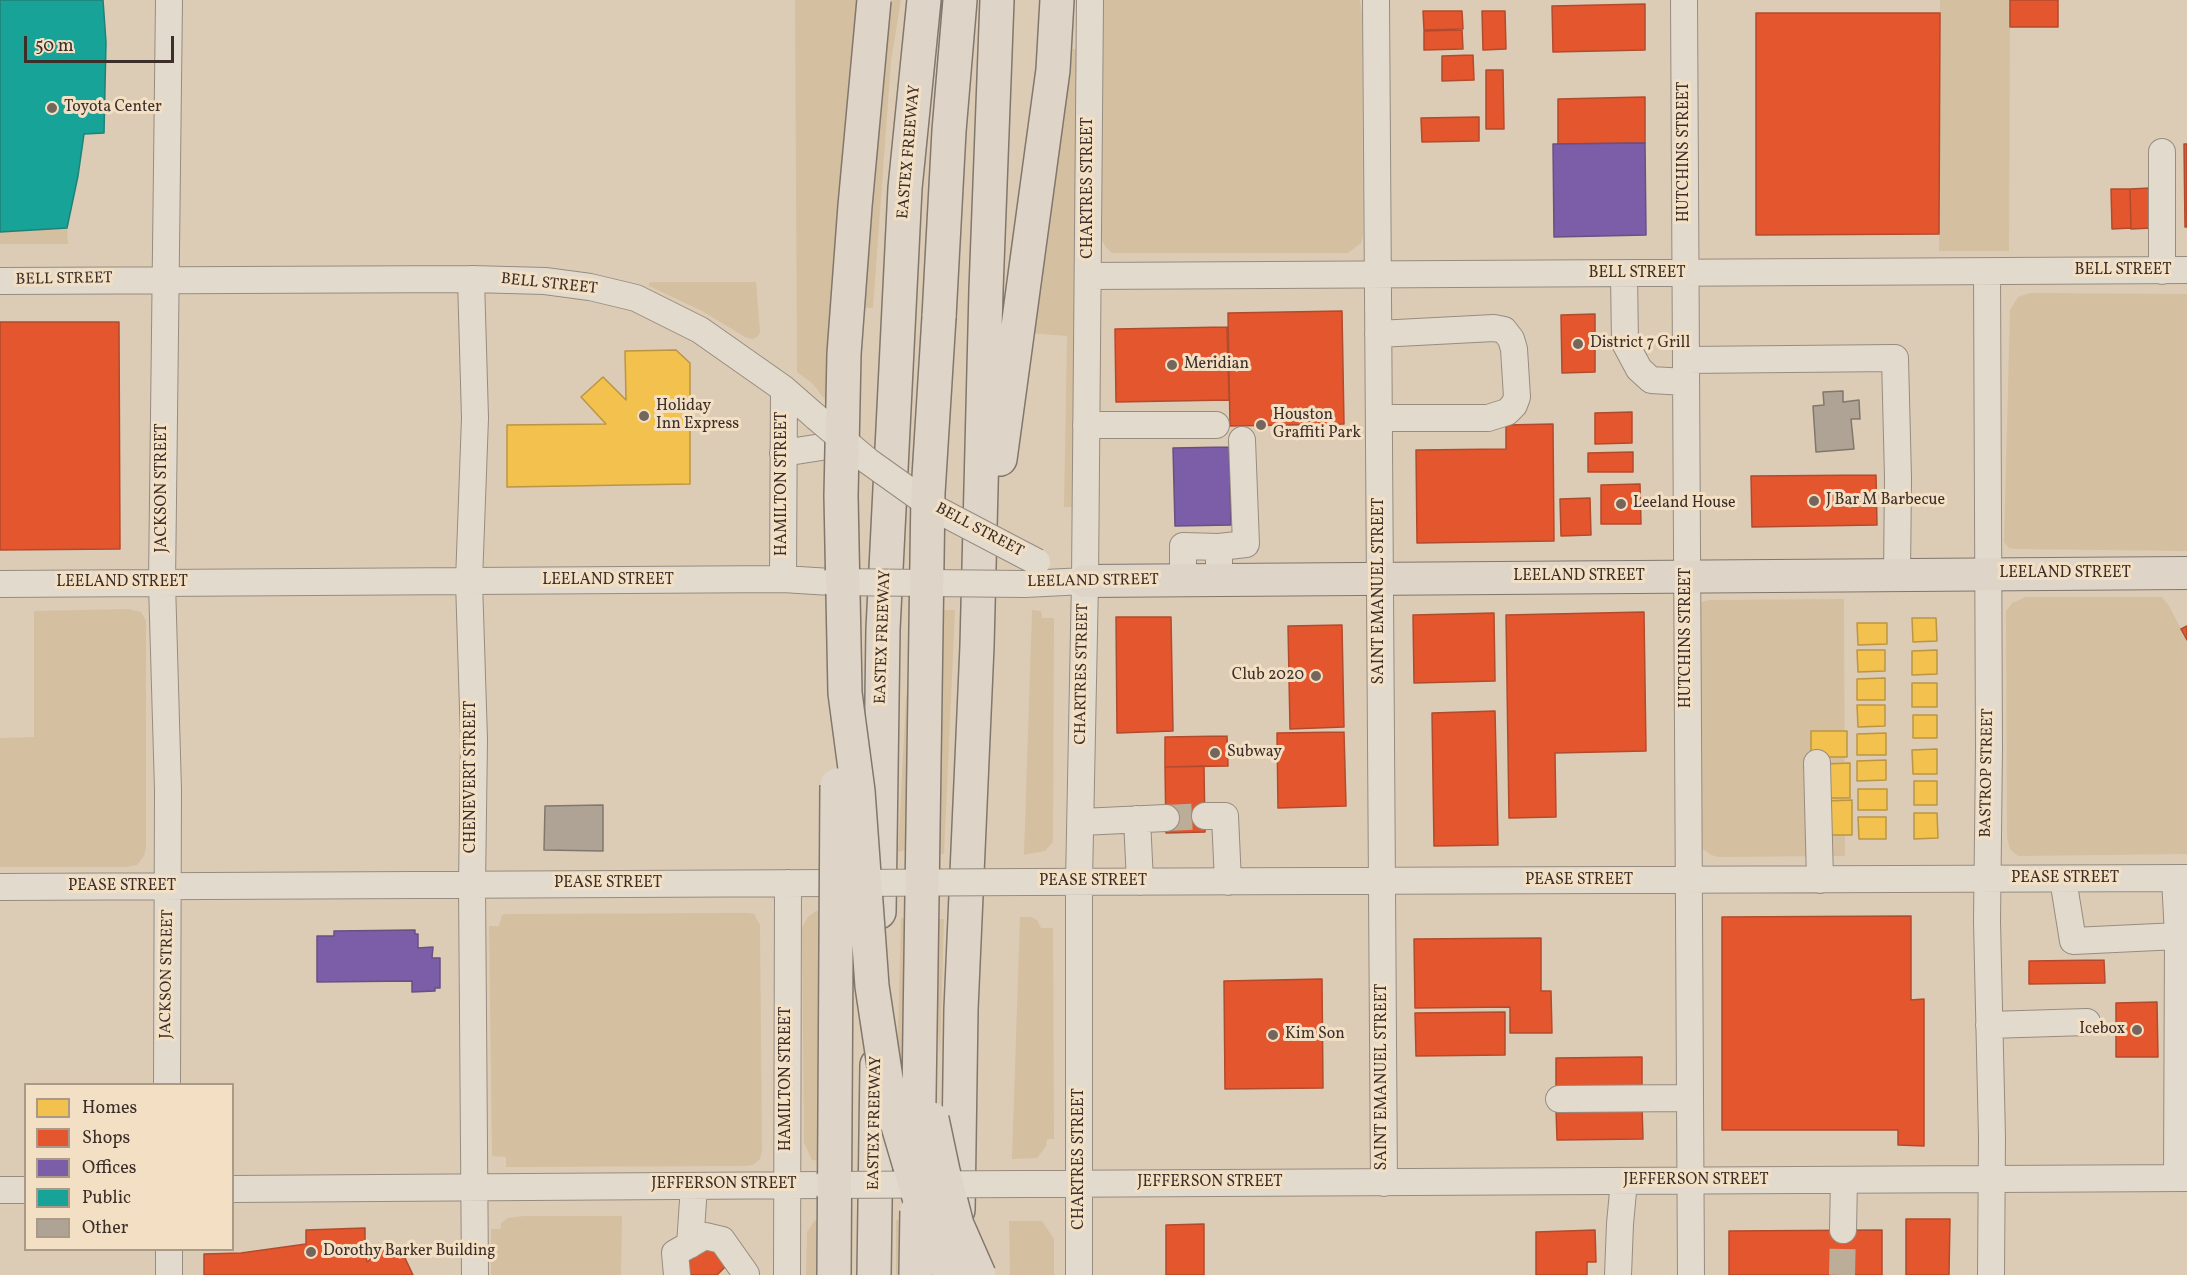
<!DOCTYPE html>
<style>
body{margin:0}
#map{position:relative;width:2187px;height:1275px;overflow:hidden;background:#dcccb5;font-family:Vollkorn,serif}
canvas{display:block}
.legend{position:absolute;left:24px;top:1083px;width:210px;height:168px;box-sizing:border-box;background:#f3e0c4;border:2px solid #aa9986;margin:0;padding:8px 10px;list-style:none;font-size:18px;color:#3c2f2a}
.legend li{display:flex;align-items:center;gap:12px;height:30px}
.legend b{width:30px;border:2px solid #aa9986}
.scale{position:absolute;left:24px;top:36px;width:150px;height:27px;box-sizing:border-box;border:3px solid #3c2f2a;border-top:0;padding-left:8px;font-size:18px;line-height:21px;white-space:nowrap;color:#3c2f2a;-webkit-text-stroke:4px #f3e0c4;paint-order:stroke}
</style>
<div id="map">
<canvas width="2187" height="1275"></canvas>
<ul class="legend">
<li><b style="height:16px;background:#f2c14e"></b>Homes</li>
<li><b style="height:16px;background:#e4572e"></b>Shops</li>
<li><b style="height:16px;background:#7b5ea7"></b>Offices</li>
<li><b style="height:16px;background:#17a398"></b>Public</li>
<li><b style="height:16px;background:#aea394"></b>Other</li>
</ul>
<div class="scale">50 m</div>
</div>
<script>
const ctx = document.querySelector('canvas').getContext('2d');
ctx.lineJoin = 'round';
function fillPath(path, color) { ctx.fillStyle = color; ctx.fill(path, 'evenodd'); }
const toPath = rows => new Path2D(rows.map(r => 'M' + r).join(''));
function stroke(path, color, width, dash) { ctx.strokeStyle = color; ctx.lineWidth = width; ctx.lineCap = dash ? 'butt' : 'round'; ctx.setLineDash(dash || []); ctx.stroke(path); }
function write(font, color, halo, rows, align = 'center') {
  ctx.font = font + ' Vollkorn,serif'; ctx.lineWidth = 6; ctx.setLineDash([]); ctx.textBaseline = 'middle'; ctx.strokeStyle = halo; ctx.fillStyle = color; for (const [text, x, y, turn = 0] of rows) {
    ctx.save(); ctx.translate(x, y); ctx.rotate((+turn || 0) * Math.PI / 180); ctx.textAlign = isNaN(turn) ? turn : align; if (halo) ctx.strokeText(text, 0, 0); ctx.fillText(text, 0, 0); ctx.restore();
  }
}
fillPath(toPath([
 [795,0,860,0,827,402,812,383,797,372],
 [881,0,901,0,891,61,873,308,856,307],
 [1101,0,1360,0,1362,14,1363,235,1361,243,1348,253,1112,253,1105,246,1101,239,1099,227],
 [1940,0,2010,0,2009,251,1939,251],
 [1065,49,1078,49,1072,507,1064,507,1067,336,1029,333],
 [67,228,68,244,0,244,0,232],
 [652,282,756,282,760,332,758,336,753,339,745,337,702,311,649,286,649,283],
 [2030,293,2187,294,2187,551,2016,549,2009,548,2004,542,2010,310,2018,297],
 [2026,597,2162,597,2169,606,2187,640,2187,854,2018,856,2010,849,2007,838,2006,611,2012,603],
 [1844,599,1845,856,1719,857,1711,855,1703,849,1699,841,1697,607,1702,602,1709,600],
 [129,609,141,612,146,621,146,847,144,856,137,865,127,867,0,867,0,738,34,737,34,611],
 [939,610,955,610,944,854,933,853],
 [1032,610,1041,611,1042,618,1054,618,1053,842,1045,851,1024,855],
 [916,637,909,849,898,852,906,698],
 [822,909,821,1161,812,1160,804,1143,802,927,808,917,816,911],
 [748,913,754,914,760,925,762,1150,760,1159,753,1165,743,1166,506,1167,506,1157,492,1156,489,926,499,926,502,915,506,914],
 [1020,917,1031,917,1037,920,1041,928,1053,928,1054,1139,1047,1139,1046,1146,1037,1158,1012,1159],
 [901,918,909,918,908,1138,897,1072],
 [933,919,944,919,940,1056,934,984],
 [622,1216,621,1275,491,1275,491,1229,501,1229,501,1223,508,1218,524,1216],
 [815,1220,819,1220,819,1275,806,1275,807,1232],
 [896,1220,906,1220,906,1275,896,1275],
 [1009,1221,1042,1221,1054,1239,1054,1275,1010,1275]
]), '#d4bfa1');
const homes = toPath([
 [676,350,690,363,690,484,507,487,507,425,606,424,581,397,603,377,626,400,625,351,676,350],
 [1912,618,1936,618,1937,641,1913,642,1912,618],
 [1857,623,1887,623,1887,644,1858,645,1857,623],
 [1857,650,1885,650,1885,671,1858,672,1857,650],
 [1937,650,1937,674,1912,675,1912,651,1937,650],
 [1885,678,1885,700,1857,700,1857,679,1885,678],
 [1912,683,1937,683,1937,707,1912,707,1912,683],
 [1857,705,1885,705,1885,726,1858,727,1857,705],
 [1913,715,1937,715,1937,738,1913,738,1913,715],
 [1811,731,1847,731,1847,757,1811,757,1811,731],
 [1886,733,1886,755,1857,755,1857,734,1886,733],
 [1937,749,1937,774,1913,774,1912,750,1937,749],
 [1886,760,1886,780,1857,781,1857,761,1886,760],
 [1850,763,1850,798,1825,798,1825,764,1850,763],
 [1914,781,1937,781,1937,805,1914,805,1914,781],
 [1858,789,1887,789,1887,810,1858,810,1858,789],
 [1852,800,1852,835,1827,835,1827,801,1852,800],
 [1914,813,1937,813,1938,838,1914,839,1914,813],
 [1858,817,1886,817,1886,839,1859,839,1858,817]
]);
fillPath(homes, '#f2c14e');
stroke(homes, '#bb9543', 1.5);
const shops = toPath([
 [2010,0,2058,0,2058,27,2010,27,2010,0],
 [1645,4,1645,50,1553,52,1552,6,1645,4],
 [1423,11,1462,11,1463,29,1424,30,1423,11],
 [1482,11,1505,11,1506,49,1483,50,1482,11],
 [1756,13,1940,13,1939,234,1756,235,1756,13],
 [1462,30,1463,49,1424,50,1424,31,1462,30],
 [1473,55,1474,80,1442,81,1442,56,1473,55],
 [1486,70,1503,70,1504,129,1486,129,1486,70],
 [1645,97,1645,143,1558,144,1558,99,1645,97],
 [1479,117,1479,141,1422,142,1421,118,1479,117],
 [2184,144,2187,144,2187,227,2185,227,2184,144],
 [2151,188,2152,228,2131,229,2130,189,2151,188],
 [2111,189,2130,189,2131,228,2112,229,2111,189],
 [1342,311,1344,424,1230,426,1228,313,1342,311],
 [1595,314,1595,372,1562,373,1561,315,1595,314],
 [0,322,119,322,120,549,0,550,0,322],
 [1227,327,1229,400,1116,402,1115,329,1227,327],
 [1632,412,1632,443,1595,444,1595,413,1632,412],
 [1553,424,1554,541,1417,543,1416,450,1506,449,1506,425,1553,424],
 [1633,452,1633,472,1588,472,1588,453,1633,452],
 [1876,475,1877,525,1752,527,1751,476,1876,475],
 [1640,484,1641,524,1601,524,1601,485,1640,484],
 [1590,498,1591,535,1561,536,1560,499,1590,498],
 [1644,612,1646,751,1555,753,1556,817,1509,818,1506,615,1644,612],
 [1494,613,1495,681,1414,683,1413,615,1494,613],
 [1116,617,1171,617,1173,731,1117,733,1116,617],
 [1342,625,1344,727,1290,729,1288,626,1342,625],
 [2187,626,2187,640,2181,629,2187,626],
 [1495,711,1498,845,1434,846,1432,713,1495,711],
 [1344,732,1346,806,1278,808,1277,733,1344,732],
 [1227,736,1228,766,1165,767,1165,737,1227,736],
 [1204,766,1205,832,1166,833,1165,767,1204,766],
 [1911,916,1911,1000,1924,999,1924,1146,1898,1145,1898,1130,1722,1130,1722,917,1911,916],
 [1541,938,1541,991,1551,991,1552,1033,1510,1033,1510,1007,1415,1008,1414,939,1541,938],
 [2104,960,2105,983,2029,984,2029,961,2104,960],
 [1322,979,1323,1088,1225,1089,1224,981,1322,979],
 [2157,1002,2158,1057,2116,1057,2116,1003,2157,1002],
 [1505,1012,1505,1055,1416,1056,1415,1013,1505,1012],
 [1642,1057,1642,1088,1556,1089,1556,1058,1642,1057],
 [1642,1106,1643,1139,1557,1140,1556,1108,1642,1106],
 [1906,1219,1950,1219,1949,1275,1906,1275,1906,1219],
 [1204,1224,1204,1275,1166,1275,1166,1225,1204,1224],
 [365,1228,365,1249,367,1262,389,1243,405,1258,413,1275,204,1275,204,1254,241,1253,306,1244,306,1230,365,1228],
 [1595,1230,1596,1262,1587,1262,1587,1275,1536,1275,1536,1232,1595,1230],
 [1882,1230,1882,1275,1729,1275,1729,1231,1882,1230],
 [711,1239,732,1260,717,1275,687,1275,681,1269,711,1239]
]);
fillPath(shops, '#e4572e');
stroke(shops, '#b24b2d', 1.5);
const offices = toPath([
 [1645,143,1646,235,1554,237,1553,144,1645,143],
 [1229,447,1231,525,1175,526,1173,448,1229,447],
 [415,930,415,934,418,934,418,948,433,947,432,958,440,958,440,988,435,988,435,991,412,992,412,981,317,982,317,936,334,936,334,931,415,930]
]);
fillPath(offices, '#7b5ea7');
stroke(offices, '#685082', 1.5);
const public = toPath([
 [0,0,103,0,106,42,104,133,84,134,78,176,67,228,0,232,0,0]
]);
fillPath(public, '#17a398');
stroke(public, '#228077', 1.5);
const building = toPath([
 [1843,391,1843,402,1859,400,1860,419,1851,419,1854,449,1816,452,1813,406,1824,405,1823,392,1843,391],
 [603,805,603,851,544,850,545,806,603,805]
]);
fillPath(building, '#aea394');
stroke(building, '#81776c', 1.5);
stroke(toPath([
 [1166,818,1205,816],
 [1842,1275,1843,1230]
]), '#bcad99', 26, [26, 13]);
const minor = toPath([
 [1376,0,1384,1183],
 [1684,0,1691,1275],
 [2162,271,2162,152],
 [1987,272,1989,748,1987,922,1992,1138,1991,1275],
 [1624,274,1625,343,1639,369,1651,380,1686,382],
 [1088,276,2187,270],
 [471,279,475,418,469,581,474,740,472,885,475,1275],
 [0,281,471,279,545,281,590,287,636,298,700,330,784,389,816,417],
 [1378,334,1494,328,1504,330,1511,339,1514,349,1517,397,1514,405,1507,412,1488,418,1379,418],
 [1686,360,1895,358,1898,478,1897,575],
 [1086,425,1216,425],
 [783,453,847,443],
 [1219,547,1246,544,1242,440],
 [783,579,784,389],
 [1183,580,1183,546,1219,547,1219,565],
 [0,584,783,579,831,582],
 [1025,584,1085,581],
 [1817,763,1820,880],
 [1205,816,1225,816,1228,882],
 [1137,819,1140,882],
 [1081,822,1166,818],
 [2063,879,2073,941,2178,936,2175,878],
 [1027,882,2187,878],
 [0,887,833,883],
 [1989,1025,2087,1022],
 [167,1084,168,790,162,583,169,0],
 [1559,1099,1690,1098],
 [2177,1178,2178,936],
 [1024,1184,2187,1178],
 [232,1189,824,1185],
 [0,1190,26,1190],
 [1843,1230,1844,1181],
 [690,1245,694,1186],
 [169,1250,169,1275],
 [677,1275,675,1253,705,1236,722,1240,746,1274],
 [787,1275,788,883],
 [1079,1275,1079,882,1085,581,1090,0],
 [1618,1275,1620,1224,1624,1181]
]);
const major = toPath([
 [1085,581,2187,573]
]);
const highway = toPath([
 [939,317,949,131,960,0],
 [1000,459,1053,70,1057,0],
 [879,912,883,629,905,188,924,0],
 [958,1210,961,1009,977,646,986,290,997,0],
 [874,1275,877,1065]
]);
stroke(minor, '#978c7f', 28);
stroke(major, '#81776c', 34);
stroke(highway, '#81776c', 36);
stroke(minor, '#e3dace', 26);
stroke(major, '#ded4c7', 32);
stroke(highway, '#ded4c7', 33);
const minorBridge = toPath([
 [816,417,868,461,934,508,1037,562],
 [831,582,1025,584],
 [847,883,1027,882],
 [824,1185,1024,1184]
]);
const highwayBridge = toPath([
 [874,0,855,206,844,354,841,496,845,693,858,791,872,986,888,1092,924,1214,951,1275],
 [932,1119,943,1171,957,1225,979,1275],
 [918,1162,928,493,939,317],
 [834,1275,837,785],
 [916,1275,917,1211]
]);
stroke(minorBridge, '#978c7f', 28, []);
stroke(highwayBridge, '#81776c', 36, []);
stroke(minorBridge, '#e3dace', 26);
stroke(highwayBridge, '#ded4c7', 33);
for (const [x, y, r, color] of [
 [52,108,6,"#74665b"],
 [1578,344,6,"#74665b"],
 [1172,365,6,"#74665b"],
 [644,416,6,"#74665b"],
 [1261,425,6,"#74665b"],
 [1814,501,6,"#74665b"],
 [1621,504,6,"#74665b"],
 [1316,676,6,"#74665b"],
 [1215,753,6,"#74665b"],
 [2137,1030,6,"#74665b"],
 [1273,1035,6,"#74665b"],
 [311,1252,6,"#74665b"]
]) { const dot = new Path2D(); dot.arc(x, y, r, 0, 2 * Math.PI); ctx.fillStyle = color; ctx.fill(dot); stroke(dot, '#f3e0c4', 2); }
write('16px', '#3c2f2a', '#f3e0c4', [
 ["Toyota Center",64,108],
 ["District 7 Grill",1590,344],
 ["Meridian",1184,365],
 ["Holiday",656,407],
 ["Inn Express",656,425],
 ["Houston",1273,416],
 ["Graffiti Park",1273,434],
 ["J Bar M Barbecue",1826,501],
 ["Leeland House",1633,504],
 ["Club 2020",1304,676,"right"],
 ["Subway",1227,753],
 ["Icebox",2125,1030,"right"],
 ["Kim Son",1285,1035],
 ["Dorothy Barker Building",323,1252]
], 'left');
write('16px', '#3c2f2a', '#f3e0c4', [
 ["EASTEX FREEWAY",910,152,-85],
 ["HUTCHINS STREET",1685,152,-90],
 ["CHARTRES STREET",1089,188,-90],
 ["BELL STREET",2123,271],
 ["BELL STREET",1637,274],
 ["BELL STREET",64,280,-1],
 ["BELL STREET",549,285,6],
 ["HAMILTON STREET",783,484,-90],
 ["JACKSON STREET",163,488,-90],
 ["BELL STREET",979,531,28],
 ["LEELAND STREET",2065,574],
 ["LEELAND STREET",1579,577],
 ["LEELAND STREET",608,581],
 ["LEELAND STREET",1093,582,-1],
 ["LEELAND STREET",122,583],
 ["SAINT EMANUEL STREET",1380,591,-90],
 ["EASTEX FREEWAY",884,637,-88],
 ["HUTCHINS STREET",1687,638,-90],
 ["CHARTRES STREET",1083,674,-89],
 ["BASTROP STREET",1988,773,-89],
 ["CHENEVERT STREET",472,777,-90],
 ["PEASE STREET",2065,879],
 ["PEASE STREET",1579,881],
 ["PEASE STREET",1093,882],
 ["PEASE STREET",608,884],
 ["PEASE STREET",122,887],
 ["JACKSON STREET",168,974,-89],
 ["SAINT EMANUEL STREET",1383,1077,-90],
 ["HAMILTON STREET",787,1079,-90],
 ["EASTEX FREEWAY",876,1123,-89],
 ["CHARTRES STREET",1080,1159,-90],
 ["JEFFERSON STREET",1696,1181],
 ["JEFFERSON STREET",1210,1183],
 ["JEFFERSON STREET",724,1185]
]);
</script>
